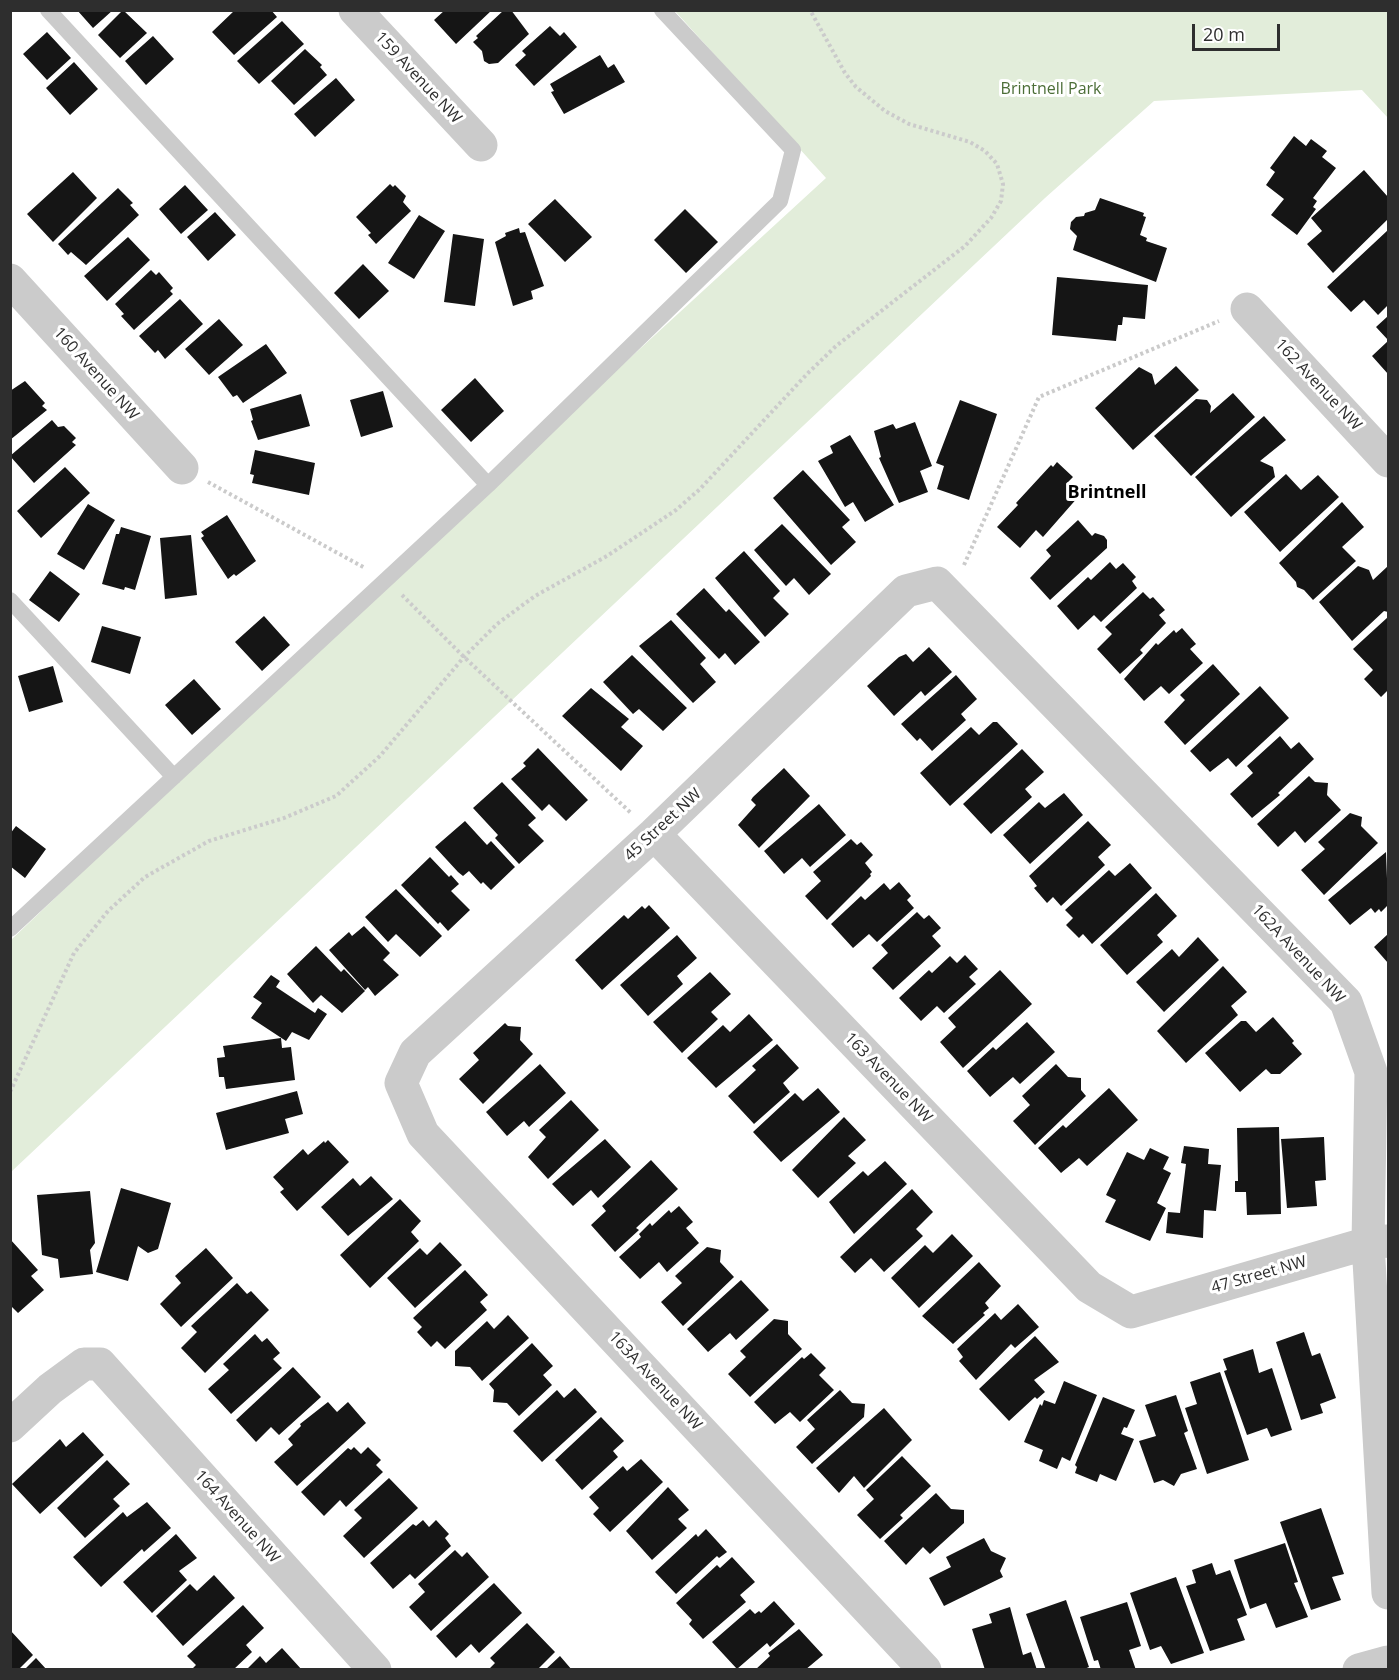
<!DOCTYPE html>
<style>
body{margin:0}
#map{position:relative;width:1399px;height:1680px;overflow:hidden;background:#fff;font-family:"Open Sans",sans-serif}
canvas{display:block}
.frame{position:absolute;inset:0;border:12px solid #2e2e2e;pointer-events:none}
.scale{position:absolute;left:1192px;top:24px;width:88px;height:27px;box-sizing:border-box;border:3px solid #2e2e2e;border-top:0;padding-left:8px;font-size:18px;line-height:21px;white-space:nowrap;color:#2e2e2e;-webkit-text-stroke:4px #fff;paint-order:stroke}
</style>
<div id="map">
<canvas width="1399" height="1680"></canvas>
<div class="frame"></div>
<div class="scale">20 m</div>
</div>
<script>
const ctx = document.querySelector('canvas').getContext('2d');
ctx.lineJoin = 'round';
function fillPath(path, color) { ctx.fillStyle = color; ctx.fill(path, 'evenodd'); }
const toPath = rows => new Path2D(rows.map(r => 'M' + r).join(''));
function stroke(path, color, width, dash) { ctx.strokeStyle = color; ctx.lineWidth = width; ctx.lineCap = dash ? 'butt' : 'round'; ctx.setLineDash(dash || []); ctx.stroke(path); }
function write(font, color, halo, rows, align = 'center') {
  ctx.font = font + ' "Open Sans",sans-serif'; ctx.lineWidth = 6; ctx.setLineDash([]); ctx.textBaseline = 'middle'; ctx.strokeStyle = halo; ctx.fillStyle = color; for (const [text, x, y, turn = 0] of rows) {
    ctx.save(); ctx.translate(x, y); ctx.rotate((+turn || 0) * Math.PI / 180); ctx.textAlign = isNaN(turn) ? turn : align; if (halo) ctx.strokeText(text, 0, 0); ctx.fillText(text, 0, 0); ctx.restore();
  }
}
fillPath(toPath([
 [675,11,1388,11,1388,118,1362,90,1154,101,1045,198,11,1172,11,940,388,580,826,178]
]), '#e2edda');
fillPath(toPath([
 [77,10,113,10,93,28],
 [123,10,147,33,120,58,98,35],
 [235,10,271,10,277,17,234,55,212,32],
 [445,10,492,10,456,44,434,20],
 [504,10,511,10,529,34,498,63,489,64,484,61,482,51,473,42,478,38,476,36],
 [282,21,304,44,259,84,237,61],
 [550,26,560,36,564,32,577,47,534,86,515,65,526,55,522,51],
 [47,32,71,58,47,80,23,54],
 [153,36,174,59,146,85,125,61],
 [305,49,322,65,320,67,327,75,294,105,271,81],
 [600,55,608,68,614,64,625,82,564,114,551,92,554,91,550,84],
 [74,62,98,89,70,115,46,88],
 [336,78,355,100,315,137,294,114],
 [1294,136,1306,146,1311,139,1327,151,1322,157,1336,168,1313,198,1317,201,1313,207,1316,209,1297,235,1271,215,1284,199,1266,185,1275,172,1270,168],
 [1364,170,1388,197,1388,219,1333,273,1307,244,1322,231,1311,218],
 [73,172,97,198,53,242,27,214],
 [390,184,393,187,395,185,406,196,403,202,411,211,376,244,368,235,371,233,356,217],
 [185,185,208,210,181,234,159,209],
 [118,188,133,203,130,205,139,215,86,265,71,252,68,255,58,244],
 [1100,198,1144,213,1143,216,1146,217,1140,235,1147,238,1146,241,1167,248,1156,282,1073,250,1077,236,1070,229,1071,222,1076,217,1084,216,1085,213,1095,210],
 [555,199,592,237,565,262,528,224],
 [685,209,718,242,686,273,654,240],
 [215,212,236,235,208,261,187,237],
 [419,215,445,231,414,279,388,263],
 [519,228,520,233,525,232,544,286,531,291,533,299,513,306,495,242,506,236,505,233],
 [1388,230,1388,305,1378,315,1364,300,1351,312,1327,287],
 [453,234,484,239,475,306,444,302],
 [128,237,150,260,107,301,84,276],
 [363,264,389,291,359,319,334,293],
 [151,270,156,275,159,272,173,288,170,291,173,294,134,330,121,316,124,314,115,304],
 [1057,277,1148,285,1145,319,1123,317,1122,325,1118,325,1116,341,1052,335],
 [180,299,203,324,165,359,158,350,155,353,139,336],
 [1388,316,1388,340,1376,327],
 [219,319,243,345,209,375,185,349],
 [1388,341,1388,374,1372,356],
 [266,344,287,373,243,403,237,395,233,397,218,377],
 [1176,366,1199,390,1133,450,1095,408,1139,367,1152,374,1155,385],
 [475,378,504,411,471,442,441,410],
 [25,381,45,403,42,406,47,410,10,440,10,391],
 [383,391,393,427,361,437,350,400],
 [1233,393,1255,417,1191,476,1154,436,1196,399,1207,400,1211,406,1210,413],
 [301,394,310,426,258,440,251,421,253,420,250,409],
 [960,400,997,414,969,500,937,489,944,466,936,463],
 [1264,416,1286,440,1260,461,1273,467,1275,477,1231,517,1195,477],
 [52,420,58,427,64,426,76,438,72,442,76,445,34,483,10,456],
 [915,422,932,466,920,471,928,492,899,503,879,458,881,457,874,431,893,424,896,429],
 [850,435,894,505,865,522,853,502,845,507,818,461,833,453,830,446],
 [255,450,315,463,309,495,252,483,254,475,250,474],
 [1057,462,1073,477,1066,484,1079,496,1043,537,1036,530,1020,548,997,527,1018,505,1016,503,1051,465,1053,467],
 [65,467,90,493,41,538,17,511],
 [803,470,850,520,842,527,856,542,831,565,773,498],
 [1286,474,1301,490,1318,475,1339,497,1280,552,1244,512],
 [1342,502,1364,527,1342,547,1356,561,1313,600,1304,590,1297,587,1296,582,1279,563],
 [88,504,115,520,84,570,57,554],
 [227,515,256,561,236,576,234,574,228,579,201,538,204,536,201,532],
 [1078,520,1092,536,1095,533,1104,536,1107,540,1107,548,1050,600,1030,578,1051,556,1046,550],
 [782,524,831,574,809,595,794,578,786,586,754,550],
 [121,527,151,536,135,590,125,587,124,590,102,584,116,534,119,534],
 [191,535,197,595,165,599,160,538],
 [744,551,780,591,773,598,789,614,765,637,715,578],
 [1110,562,1116,569,1123,563,1136,577,1132,581,1137,588,1101,622,1094,615,1078,630,1057,606,1088,577,1091,580],
 [1358,566,1369,570,1373,580,1388,566,1388,612,1384,611,1352,641,1319,602],
 [50,571,80,594,59,622,29,600],
 [704,588,726,612,729,609,760,642,735,665,725,653,719,659,676,614],
 [1143,592,1150,599,1153,597,1165,610,1159,615,1166,623,1140,650,1143,653,1120,674,1097,649,1112,634,1105,627],
 [264,616,290,645,262,671,235,642],
 [1388,617,1388,690,1381,697,1364,679,1373,670,1353,649],
 [671,620,706,658,700,664,716,682,693,703,639,646],
 [102,626,141,637,130,674,91,662],
 [1182,628,1196,644,1190,649,1203,663,1169,694,1161,686,1144,701,1124,679,1156,643,1158,645,1174,630,1176,633],
 [929,647,952,672,925,696,921,691,894,716,867,686,899,657,906,654,913,662],
 [632,655,687,708,663,731,639,709,633,714,603,682],
 [1213,664,1240,694,1185,745,1164,722,1185,700,1180,695],
 [53,666,63,702,29,712,18,676],
 [956,675,977,699,961,714,966,720,932,751,920,738,917,741,901,724],
 [194,679,221,709,192,735,165,705],
 [1260,686,1289,718,1236,767,1228,758,1210,772,1190,751],
 [591,688,629,719,621,727,643,746,621,771,562,716],
 [993,722,997,722,1018,744,950,806,920,773,971,727,979,735],
 [1280,736,1291,749,1299,742,1314,759,1278,793,1280,795,1252,818,1230,794,1253,773,1247,766],
 [538,748,588,800,566,821,549,804,542,811,511,779,526,766,523,763],
 [1022,749,1044,772,1025,789,1032,797,991,834,963,804],
 [784,768,810,796,759,848,738,825,756,805,751,800,753,797],
 [1309,776,1315,782,1328,783,1327,795,1341,810,1305,843,1295,831,1278,847,1257,824],
 [502,782,536,818,528,825,544,841,519,864,495,838,498,835,473,808],
 [1064,793,1083,815,1030,864,1003,835,1039,802,1045,808],
 [819,804,846,835,810,867,802,858,784,874,764,851],
 [1350,813,1362,817,1361,826,1378,843,1324,895,1301,870,1325,849,1318,842],
 [465,821,487,845,491,841,515,867,491,890,483,882,481,884,469,871,463,876,458,872,435,847],
 [1088,821,1111,845,1098,857,1105,865,1061,906,1053,897,1047,903,1034,888,1037,886,1029,876],
 [16,826,46,849,25,878,10,866,10,834],
 [851,839,857,845,861,842,873,855,865,863,872,872,870,874,871,876,827,920,805,896,821,881,813,872],
 [1386,852,1388,905,1381,912,1379,909,1375,913,1371,908,1350,925,1328,900],
 [430,857,449,877,451,875,459,884,451,891,470,910,448,931,440,922,438,924,401,885],
 [1130,863,1152,888,1092,944,1083,934,1079,938,1066,925,1073,918,1065,910,1109,870,1115,876],
 [899,882,911,896,907,900,914,908,877,942,869,934,853,948,831,924,861,896,865,900,884,883,890,890],
 [396,889,442,936,420,957,396,934,388,942,365,917],
 [1156,893,1177,916,1157,935,1163,942,1127,975,1100,945],
 [649,905,670,928,602,990,575,960,624,915,628,919,642,906,645,909],
 [917,912,924,919,929,915,941,928,932,936,941,946,893,990,872,968,888,953,881,945],
 [364,926,390,953,383,960,399,975,375,996,368,987,365,990,329,950,349,932,352,936],
 [1388,934,1388,963,1374,947],
 [677,935,697,958,677,976,683,984,648,1016,620,985],
 [1198,937,1219,960,1164,1012,1136,982,1172,949,1179,957],
 [316,946,341,972,344,969,365,991,342,1013,321,995,313,1003,287,974],
 [965,955,978,969,969,977,976,984,944,1013,937,1006,921,1021,899,998,929,970,932,973,950,956,957,963],
 [1223,966,1247,992,1231,1006,1238,1015,1186,1063,1157,1031],
 [1000,970,1032,1004,963,1068,940,1042,956,1027,948,1018],
 [710,972,731,994,711,1012,718,1019,682,1053,653,1022],
 [271,975,280,981,276,987,315,1013,318,1008,327,1014,309,1040,292,1032,286,1041,251,1018,262,1003,253,997],
 [749,1014,773,1040,716,1088,687,1058,723,1025,730,1032],
 [1273,1017,1294,1041,1292,1043,1302,1054,1280,1074,1271,1074,1266,1069,1240,1092,1205,1053,1241,1021,1246,1021,1256,1032],
 [1027,1022,1055,1052,1020,1084,1013,1077,990,1097,967,1071,993,1047,996,1050],
 [505,1023,508,1026,521,1027,520,1040,533,1054,483,1104,459,1079,479,1060,473,1053],
 [281,1038,282,1048,291,1047,295,1080,226,1089,224,1077,219,1077,217,1058,225,1057,223,1046],
 [777,1044,799,1068,783,1083,790,1092,754,1124,728,1096,756,1070,752,1066],
 [540,1064,566,1093,529,1127,524,1121,507,1136,486,1112],
 [1056,1064,1068,1077,1081,1078,1081,1090,1086,1096,1035,1145,1013,1121,1030,1105,1022,1096],
 [818,1088,840,1112,781,1162,753,1132,795,1093,803,1101],
 [1109,1088,1138,1120,1087,1166,1079,1158,1061,1173,1038,1148,1063,1125,1066,1128],
 [297,1091,303,1114,285,1119,289,1133,226,1150,216,1113],
 [571,1100,599,1130,548,1179,528,1157,546,1137,539,1130],
 [844,1117,866,1140,848,1156,856,1163,818,1198,792,1170],
 [1279,1127,1281,1214,1247,1215,1246,1192,1235,1192,1235,1181,1238,1181,1237,1128],
 [1324,1137,1326,1180,1315,1181,1317,1206,1287,1208,1281,1139],
 [605,1139,631,1167,598,1198,591,1190,573,1206,552,1184],
 [328,1140,349,1162,297,1211,280,1192,284,1189,273,1177,303,1149,308,1155,324,1141,325,1143],
 [1184,1146,1209,1149,1208,1164,1221,1165,1216,1211,1204,1210,1203,1238,1166,1233,1168,1212,1180,1213,1186,1164,1181,1163],
 [1150,1148,1169,1157,1163,1169,1171,1173,1157,1203,1166,1208,1150,1241,1105,1222,1116,1200,1106,1195,1127,1152,1144,1160],
 [651,1160,678,1189,636,1228,639,1230,615,1252,591,1225,606,1211,602,1206],
 [885,1161,907,1184,854,1234,829,1202,863,1171,868,1176],
 [371,1176,393,1199,348,1236,321,1207,353,1178,360,1186],
 [121,1188,171,1203,158,1249,148,1253,138,1246,128,1281,96,1272],
 [912,1189,933,1212,916,1229,923,1236,884,1272,871,1258,855,1273,840,1257],
 [90,1191,95,1243,90,1250,93,1274,60,1278,58,1259,42,1255,37,1195],
 [400,1199,421,1221,411,1232,419,1241,370,1288,340,1255],
 [679,1206,693,1222,686,1228,699,1243,667,1272,659,1262,640,1279,619,1257,641,1237,639,1234,650,1223,652,1226,669,1210,671,1213],
 [952,1234,973,1256,919,1308,891,1278,925,1245,933,1253],
 [10,1239,38,1270,31,1276,44,1290,18,1313,10,1305],
 [440,1242,462,1265,415,1308,387,1278,420,1248,427,1255],
 [707,1247,721,1250,720,1262,734,1277,683,1326,661,1302,682,1283,675,1276],
 [206,1248,233,1278,181,1327,160,1304,181,1283,175,1276],
 [979,1262,1001,1286,985,1303,989,1308,983,1313,985,1315,953,1344,922,1316],
 [465,1270,488,1295,480,1302,487,1310,445,1349,437,1341,431,1347,417,1332,422,1327,413,1318],
 [741,1280,769,1310,736,1340,730,1333,708,1352,687,1329],
 [237,1283,247,1294,251,1291,269,1310,205,1373,181,1348,197,1332,191,1326],
 [1018,1304,1039,1327,1015,1348,1011,1344,976,1380,959,1361,963,1357,957,1349,995,1313,1001,1320],
 [508,1315,529,1338,482,1381,470,1367,455,1366,455,1351,487,1321,494,1329],
 [774,1319,788,1321,788,1334,802,1349,750,1397,728,1374,746,1357,740,1351],
 [1304,1332,1312,1356,1320,1353,1336,1398,1320,1404,1323,1413,1301,1420,1276,1342],
 [255,1334,262,1342,267,1338,280,1353,273,1359,282,1368,231,1414,208,1389,229,1370,223,1364],
 [1035,1336,1059,1362,1034,1380,1045,1392,1037,1399,1035,1397,1009,1421,979,1389],
 [532,1343,553,1366,543,1375,552,1385,519,1416,507,1403,493,1402,494,1390,489,1384],
 [1253,1349,1259,1373,1272,1368,1292,1430,1271,1437,1267,1428,1247,1435,1224,1371,1227,1370,1223,1359],
 [811,1353,826,1368,819,1375,834,1390,800,1422,790,1412,775,1424,754,1402,802,1357,804,1359],
 [293,1367,321,1397,279,1435,271,1427,256,1442,236,1420],
 [1220,1372,1249,1460,1207,1474,1185,1408,1197,1404,1190,1382],
 [1064,1381,1097,1395,1070,1461,1062,1457,1057,1469,1039,1461,1043,1450,1024,1442,1040,1404,1042,1406,1044,1400,1055,1404],
 [575,1388,597,1412,542,1462,513,1431,557,1390,564,1398],
 [840,1390,852,1403,865,1404,864,1417,812,1464,796,1447,815,1429,807,1420],
 [1176,1395,1188,1431,1184,1433,1197,1469,1181,1474,1174,1486,1163,1480,1154,1483,1139,1441,1156,1436,1145,1405],
 [1103,1397,1135,1410,1127,1428,1124,1427,1121,1434,1134,1439,1116,1481,1100,1474,1097,1482,1075,1473,1077,1467,1075,1465],
 [328,1402,337,1412,348,1402,366,1423,297,1486,274,1462,293,1445,288,1439,301,1426,300,1424],
 [884,1408,912,1440,864,1488,854,1476,839,1493,816,1468],
 [601,1417,624,1441,613,1451,618,1457,582,1490,555,1460],
 [83,1432,104,1455,40,1514,12,1484,60,1439,66,1447],
 [354,1447,361,1454,368,1447,381,1460,376,1465,383,1472,346,1507,340,1500,324,1516,301,1492,348,1448,351,1450],
 [902,1456,931,1486,900,1515,903,1518,880,1539,857,1515,874,1499,866,1490],
 [641,1459,663,1482,610,1532,593,1514,599,1508,589,1497,623,1466,627,1471],
 [107,1460,130,1484,113,1499,120,1506,85,1538,57,1508],
 [389,1478,418,1508,364,1558,343,1536,362,1518,354,1510],
 [668,1487,689,1510,678,1519,687,1528,652,1560,626,1531],
 [936,1493,951,1509,964,1510,964,1523,930,1554,923,1547,906,1565,884,1541],
 [147,1502,171,1528,144,1552,142,1549,101,1587,73,1557,123,1512,127,1517],
 [1321,1508,1344,1574,1332,1577,1341,1600,1311,1610,1280,1522],
 [423,1520,429,1527,436,1520,449,1534,445,1538,451,1546,415,1579,410,1574,393,1589,370,1563,413,1524,416,1526],
 [706,1529,727,1552,719,1558,717,1556,676,1594,655,1572,696,1534,698,1537],
 [176,1534,197,1558,179,1571,187,1580,152,1613,123,1582],
 [984,1538,991,1551,1006,1558,1000,1571,1003,1577,944,1606,929,1578,951,1567,946,1557],
 [1285,1543,1298,1582,1294,1583,1308,1617,1276,1628,1266,1603,1250,1609,1234,1560],
 [455,1550,462,1557,467,1552,489,1577,431,1631,409,1607,425,1592,418,1584],
 [732,1557,755,1582,740,1595,746,1602,703,1639,689,1624,692,1620,676,1603,717,1565,720,1568],
 [1212,1563,1216,1575,1230,1570,1247,1615,1237,1619,1245,1640,1210,1651,1186,1586,1196,1583,1192,1570],
 [214,1575,235,1598,183,1646,156,1616,190,1584,197,1591],
 [1176,1577,1204,1653,1171,1664,1161,1646,1150,1650,1130,1593],
 [494,1583,522,1613,479,1653,471,1644,456,1658,436,1636],
 [1066,1600,1089,1667,1082,1670,1046,1670,1026,1614],
 [774,1601,795,1624,770,1647,767,1643,737,1669,712,1642,750,1609,755,1614,759,1611,761,1613],
 [1127,1602,1141,1646,1129,1650,1136,1670,1101,1670,1098,1660,1094,1661,1080,1617],
 [243,1605,264,1628,246,1645,252,1652,233,1670,191,1670,196,1665,187,1656],
 [1010,1607,1023,1655,1031,1652,1037,1670,985,1670,972,1629,992,1623,989,1614],
 [527,1623,555,1652,537,1670,488,1670,495,1663,490,1658],
 [799,1629,823,1655,805,1670,755,1670,770,1656,768,1653],
 [10,1630,33,1655,18,1670,10,1670],
 [282,1648,302,1670,246,1670,260,1656,266,1663],
 [560,1656,572,1670,545,1670],
 [36,1658,47,1670,24,1670]
]), '#151515');
stroke(toPath([
 [208,482,365,568],
 [964,565,1039,397,1219,321],
 [402,595,464,657,631,813],
 [10,1092,74,953,108,911,145,877,209,841,284,818,336,796,380,756,464,657,497,624,535,596,607,556,676,510,700,489,807,374,836,346,965,246,991,218,1001,201,1003,184,997,164,985,151,970,142,909,124,885,111,856,87,845,73,810,10]
]), '#cbcbcb', 4, [3, 3]);
stroke(toPath([
 [48,10,488,485],
 [10,600,174,777],
 [10,929,488,485,780,201,793,150,662,10]
]), '#cbcbcb', 16);
stroke(toPath([
 [355,10,481,145],
 [10,280,182,468],
 [1247,309,1388,461],
 [654,834,1089,1287,1131,1312,1368,1243,1388,1241],
 [10,1426,50,1389,84,1364,100,1364,375,1670],
 [925,1670,423,1134,401,1083,415,1053,654,834,906,591,937,583,1346,1002,1371,1072,1368,1243,1388,1593],
 [1359,1670,1388,1662]
]), '#cbcbcb', 33);
write('16px', '#2e2e2e', '#fff', [
 ["159 Avenue NW",418,78,47],
 ["160 Avenue NW",96,374,48],
 ["162 Avenue NW",1318,385,47],
 ["45 Street NW",663,825,-43],
 ["162A Avenue NW",1298,954,47],
 ["163 Avenue NW",888,1078,46],
 ["47 Street NW",1259,1275,-16],
 ["163A Avenue NW",655,1381,47],
 ["164 Avenue NW",237,1517,48]
]);
write('16px', '#4c6e37', '#fff', [
 ["Brintnell Park",1051,89]
]);
write('bold 18px', '#000', '#fff', [
 ["Brintnell",1107,493]
]);
</script>
